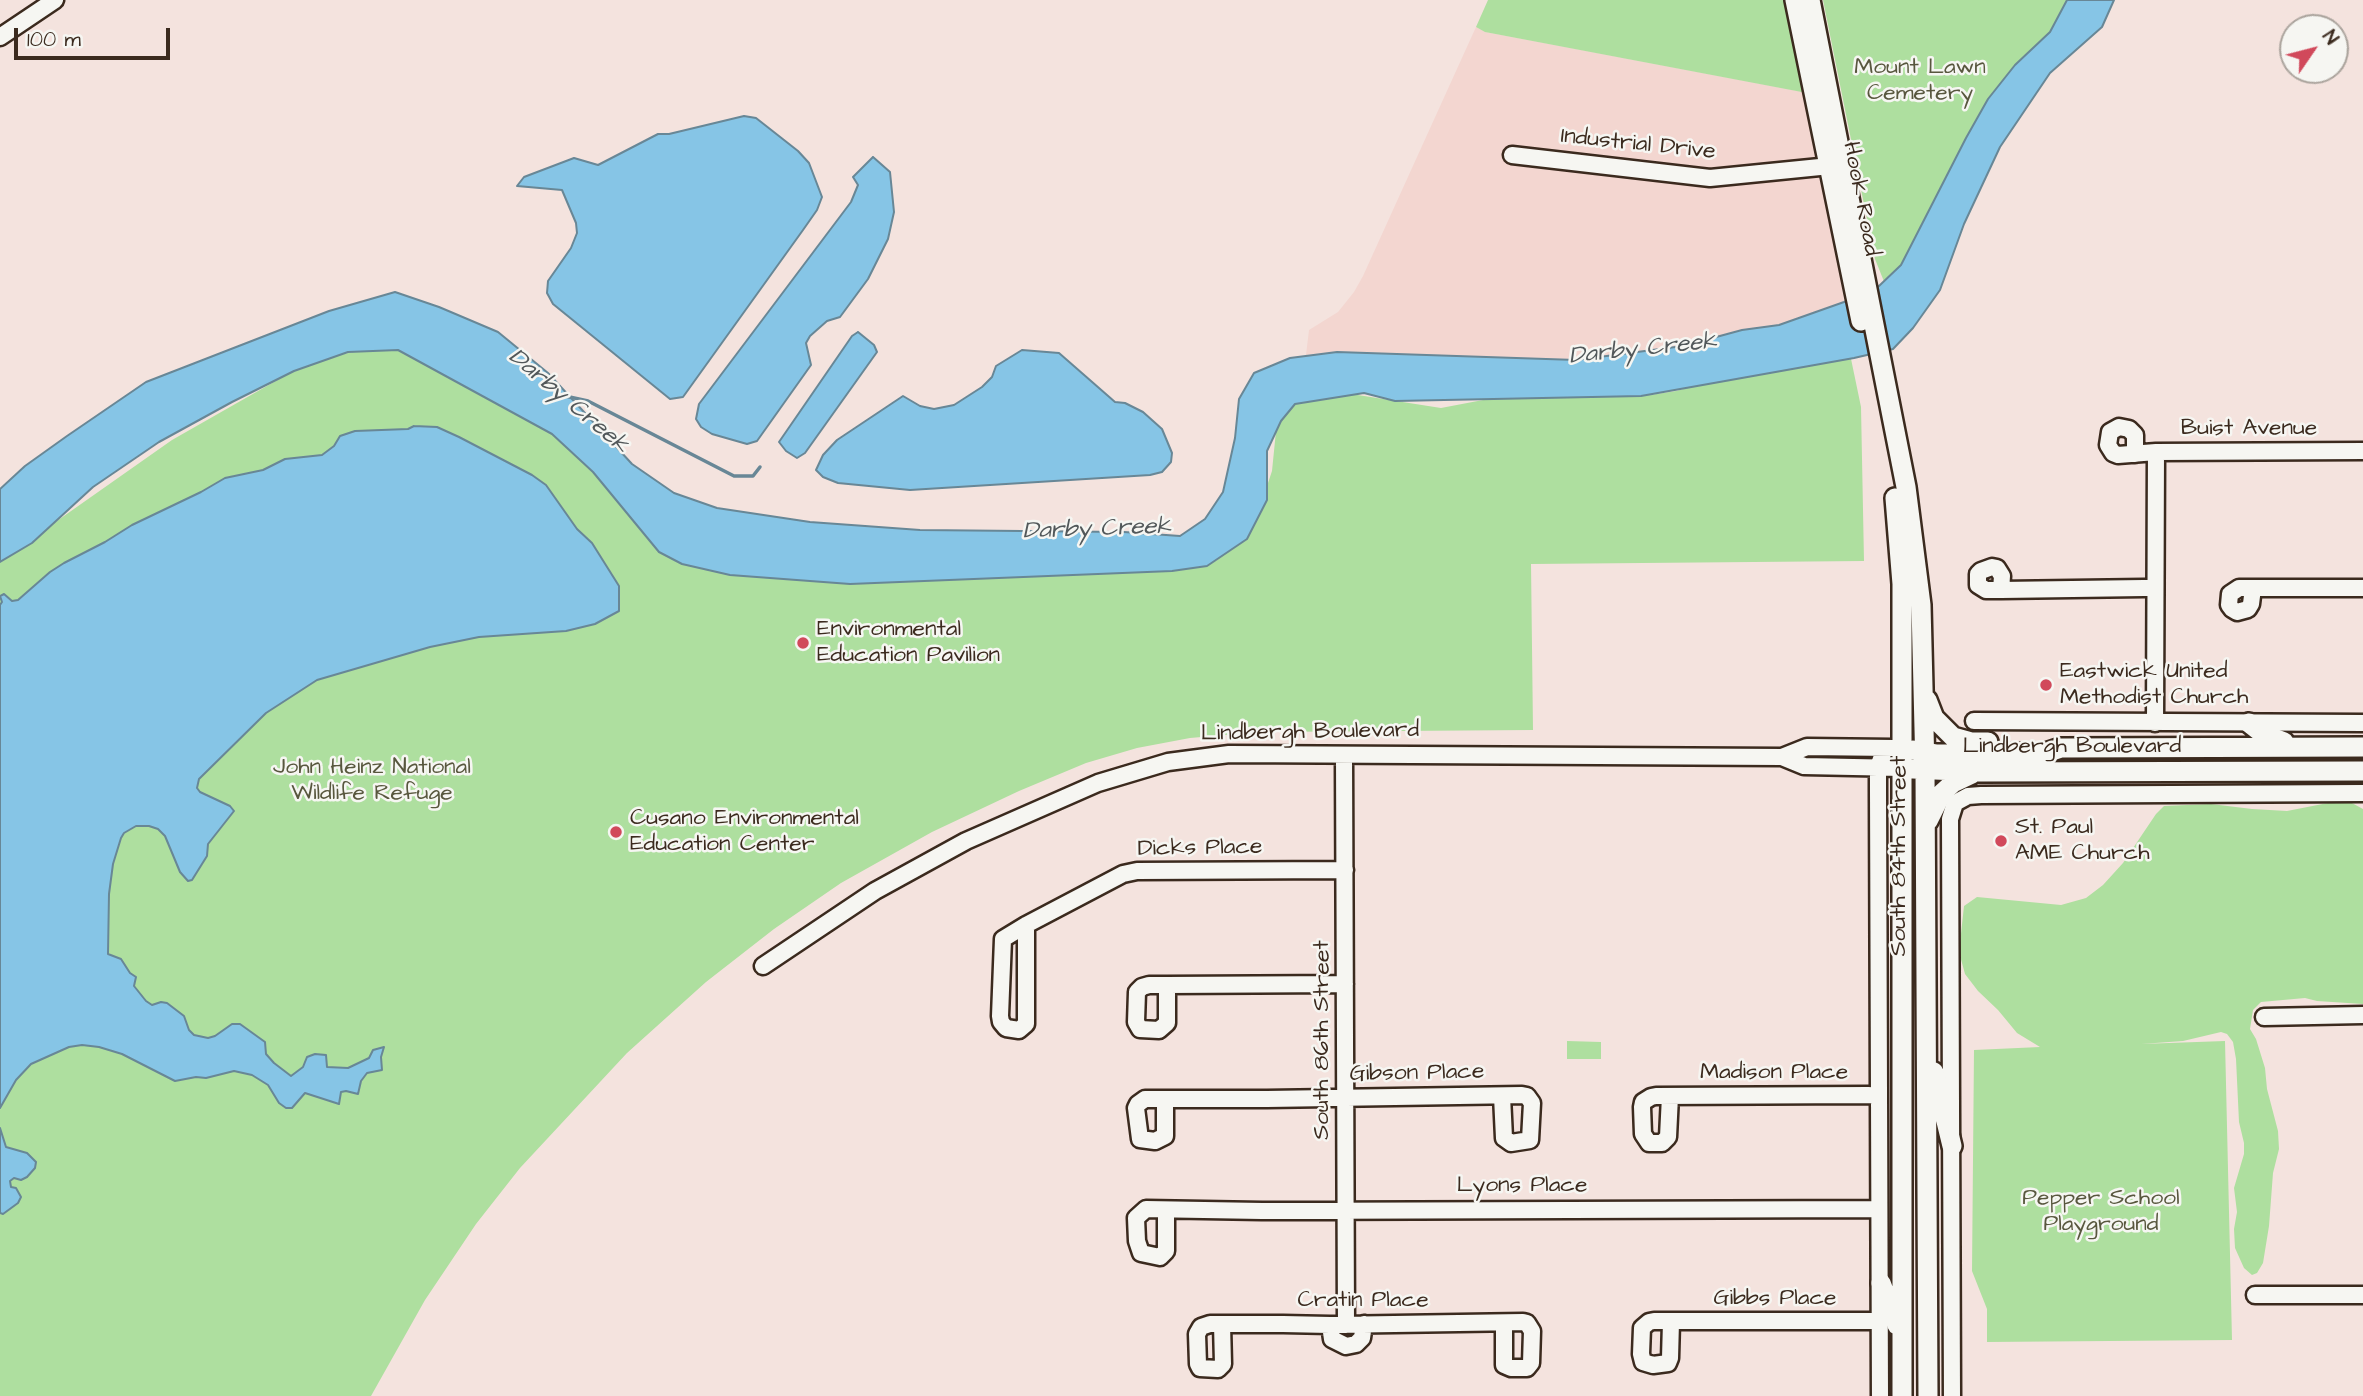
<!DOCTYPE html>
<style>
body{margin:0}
#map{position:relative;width:2363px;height:1396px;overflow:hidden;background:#f4e3de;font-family:"Architects Daughter",sans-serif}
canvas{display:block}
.north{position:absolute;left:2279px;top:14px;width:70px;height:70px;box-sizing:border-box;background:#f6f6f2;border:2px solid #aba49d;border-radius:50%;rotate:55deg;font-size:19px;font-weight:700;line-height:28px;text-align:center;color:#3b2a1e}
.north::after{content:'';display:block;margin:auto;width:24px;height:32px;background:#d1495b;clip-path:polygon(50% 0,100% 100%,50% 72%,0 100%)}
.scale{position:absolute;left:14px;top:28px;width:156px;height:32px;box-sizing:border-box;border:4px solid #3b2a1e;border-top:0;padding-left:9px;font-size:21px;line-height:24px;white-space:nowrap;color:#3b2a1e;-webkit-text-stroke:5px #f6f6f2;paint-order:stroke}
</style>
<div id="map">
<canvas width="2363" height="1396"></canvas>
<div class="north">N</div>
<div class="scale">100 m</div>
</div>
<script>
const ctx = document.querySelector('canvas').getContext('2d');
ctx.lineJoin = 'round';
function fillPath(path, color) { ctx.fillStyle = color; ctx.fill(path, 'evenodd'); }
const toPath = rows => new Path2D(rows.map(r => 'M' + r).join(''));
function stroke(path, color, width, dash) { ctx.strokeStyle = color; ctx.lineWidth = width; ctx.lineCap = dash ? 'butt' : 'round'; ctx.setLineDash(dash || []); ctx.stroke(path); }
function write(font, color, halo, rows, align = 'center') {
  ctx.font = font + ' "Architects Daughter",sans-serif'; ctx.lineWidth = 5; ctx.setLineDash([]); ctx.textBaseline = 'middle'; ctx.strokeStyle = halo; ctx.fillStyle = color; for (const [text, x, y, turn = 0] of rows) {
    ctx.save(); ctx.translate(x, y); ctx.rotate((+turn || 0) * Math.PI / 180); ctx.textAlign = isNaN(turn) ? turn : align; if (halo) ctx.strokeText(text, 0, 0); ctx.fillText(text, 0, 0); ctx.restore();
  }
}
fillPath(toPath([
 [1476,27,1486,32,1814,94,1851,276,1839,269,1844,302,1779,325,1742,330,1683,346,1576,360,1337,352,1306,355,1309,330,1338,312,1354,292,1363,276]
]), '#f3d6d0');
fillPath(toPath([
 [1488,0,1788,0,1807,93,1485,32,1476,27],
 [1823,0,2083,0,1895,309,1875,259],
 [361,350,417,351,482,375,592,464,846,582,891,583,906,580,1207,564,1217,560,1244,536,1257,516,1272,471,1276,431,1287,403,1345,393,1441,408,1525,392,1552,391,1650,395,1676,391,1740,374,1850,354,1861,407,1864,561,1531,564,1533,730,1260,732,1190,738,1137,748,1086,763,1019,791,932,832,841,883,774,929,706,982,627,1053,520,1168,476,1224,425,1300,371,1396,0,1396,0,561,172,440,309,362],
 [2338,801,2350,802,2363,809,2363,1004,2317,1001,2305,998,2261,1002,2253,1010,2250,1029,2256,1039,2265,1068,2267,1089,2278,1131,2279,1149,2273,1173,2269,1226,2263,1263,2257,1273,2252,1275,2244,1268,2235,1248,2234,1229,2237,1212,2234,1188,2244,1154,2244,1143,2239,1122,2236,1059,2233,1042,2227,1034,2221,1032,2183,1041,2141,1044,2225,1041,2232,1340,1987,1342,1987,1309,1972,1271,1974,1050,2040,1047,2017,1033,1998,1010,1978,991,1965,974,1959,952,1964,906,1977,897,2061,905,2086,898,2103,885,2123,863,2156,814,2164,806,2211,804,2252,809,2287,811],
 [1567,1041,1601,1042,1601,1059,1567,1059]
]), '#aedf9f');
const water = toPath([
 [2067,0,2114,0,2102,27,2050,73,2000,147,1964,224,1940,290,1913,328,1893,349,1854,358,1641,396,1395,401,1364,393,1295,404,1281,421,1267,451,1267,500,1247,539,1207,566,1172,571,850,584,730,575,682,564,659,552,593,472,552,434,398,350,348,352,294,371,232,402,159,442,93,487,32,543,0,562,0,489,25,466,67,436,146,382,329,311,395,292,439,307,498,332,548,373,632,464,674,493,717,508,810,522,920,530,1124,532,1180,536,1205,519,1223,492,1235,438,1239,399,1254,373,1290,358,1337,352,1576,360,1683,346,1742,330,1779,325,1844,302,1879,286,1901,265,1966,138,1988,99,2015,65,2050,32,2067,0],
 [744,116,756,118,798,151,809,163,822,197,817,210,803,230,683,397,670,399,553,304,547,293,548,281,571,248,577,233,576,223,562,190,517,186,524,177,574,158,598,165,658,134,669,134,744,116],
 [873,157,890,172,894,212,888,239,868,279,840,317,827,321,810,336,806,343,811,365,757,441,747,444,712,434,701,427,696,419,699,404,851,202,858,185,853,177,873,157],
 [858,332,874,345,877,352,805,453,797,458,786,451,779,442,852,336,858,332],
 [1022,350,1059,353,1115,402,1125,403,1143,412,1162,429,1172,453,1171,462,1162,472,1150,475,910,490,838,483,823,477,816,470,823,455,837,440,903,396,920,406,934,409,954,405,982,387,992,377,996,366,1022,350],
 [414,426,437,427,459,437,532,475,546,485,577,529,592,543,619,586,619,611,595,624,566,631,479,637,430,647,317,680,266,713,199,779,197,788,200,792,230,806,234,811,208,844,207,856,192,880,188,881,180,872,165,836,158,829,149,826,136,826,124,833,121,838,113,864,109,894,108,954,121,959,130,973,136,977,134,986,146,1001,152,1005,161,1002,167,1003,184,1016,189,1030,194,1035,208,1038,215,1036,232,1024,240,1024,265,1042,266,1054,274,1063,291,1076,303,1067,307,1057,315,1054,326,1055,327,1067,348,1068,369,1058,373,1050,384,1047,381,1057,382,1070,367,1073,361,1081,358,1094,346,1091,341,1092,339,1104,305,1093,292,1108,286,1108,279,1103,268,1085,252,1075,234,1071,206,1078,196,1077,175,1081,122,1054,99,1047,82,1045,69,1047,31,1064,16,1080,0,1108,0,605,2,602,0,596,4,594,12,601,18,600,50,572,64,563,105,542,132,525,201,492,225,478,263,470,285,459,322,455,334,446,340,436,355,431,408,429,414,426],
 [0,1128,6,1147,27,1153,36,1162,35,1168,27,1177,21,1180,14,1178,10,1181,11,1187,16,1188,21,1197,18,1203,3,1214,0,1213,0,1128]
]);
fillPath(water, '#86c5e6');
stroke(water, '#688796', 2);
stroke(toPath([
 [565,396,588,401,734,476,753,476,760,467]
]), '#688796', 3.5);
const minor = toPath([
 [0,37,55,0],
 [1512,155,1710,178,1840,165],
 [2135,454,2135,435,2129,429,2119,427,2110,432,2108,445,2113,453,2118,455,2156,452,2363,451],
 [2253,588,2251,604,2248,609,2237,612,2232,609,2229,605,2230,594,2239,588,2363,588],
 [2001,590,2002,576,1997,568,1992,567,1981,571,1978,574,1978,585,1986,590,2001,590,2144,588,2155,588],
 [1974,721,2363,723],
 [2155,723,2156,452],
 [1344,756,1346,1325],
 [1782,757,1807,747,1893,748],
 [1026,925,1026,1024,1019,1030,1006,1028,1001,1022,1000,1016,1003,939,1026,925,1123,874,1137,871,1345,870],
 [763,966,875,891,966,841,1098,783,1168,762,1229,754,1782,757,1804,766,1902,768],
 [1167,985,1167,1023,1159,1030,1140,1029,1136,1022,1137,992,1142,987,1149,985,1167,985,1345,984],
 [2264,1017,2363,1015],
 [1670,1096,1668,1137,1662,1143,1649,1143,1643,1134,1642,1107,1643,1102,1651,1097,1656,1096,1868,1095,1879,1096],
 [1165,1099,1165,1136,1155,1141,1140,1139,1136,1108,1138,1104,1145,1099,1267,1099,1522,1095,1527,1096,1532,1103,1530,1140,1511,1143,1504,1138,1502,1096],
 [1166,1211,1166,1251,1160,1257,1141,1253,1137,1241,1136,1218,1146,1209,1262,1211,1879,1209],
 [2255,1295,2363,1295],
 [1671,1322,1670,1358,1668,1363,1653,1365,1643,1362,1641,1354,1642,1328,1649,1322,1654,1321,1880,1321],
 [1222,1324,1223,1364,1218,1369,1200,1368,1198,1364,1197,1334,1201,1327,1210,1324,1283,1324,1330,1325,1523,1322,1527,1323,1532,1331,1531,1363,1527,1368,1511,1368,1504,1365,1504,1323],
 [1330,1325,1332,1339,1346,1346,1356,1344,1362,1338,1364,1324],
 [1880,1396,1878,791,1878,767,1885,748],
 [1952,1396,1950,819,1955,803,1968,796,1981,795,2363,793]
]);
const major = toPath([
 [1795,0,1861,321],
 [1810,0,1906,487,1921,605,1925,770,1928,1396],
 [1895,498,1902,584,1902,1396],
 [1927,700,1934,718,1953,737,1971,742,1988,742],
 [2249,723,2263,734,2284,742],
 [1913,750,1937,754,2046,753,2061,748,2363,747],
 [1913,769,1979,772,2363,771],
 [1928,821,1942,793,1953,783,1972,774],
 [1934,1072,1952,1146],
 [1881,1283,1897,1325]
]);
stroke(minor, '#3b2a1e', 21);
stroke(major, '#3b2a1e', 24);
stroke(minor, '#f6f6f2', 16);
stroke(major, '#f6f6f2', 19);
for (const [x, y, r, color] of [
 [803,643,7,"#d1495b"],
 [2046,685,7,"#d1495b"],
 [616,832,7,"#d1495b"],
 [2001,841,7,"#d1495b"]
]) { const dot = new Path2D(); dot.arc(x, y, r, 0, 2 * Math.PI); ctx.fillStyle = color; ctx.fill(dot); stroke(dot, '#f6f6f2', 2.5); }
write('23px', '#58573e', '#f6f6f2', [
 ["Mount Lawn",1920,68],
 ["Cemetery",1920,94],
 ["John Heinz National",372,768],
 ["Wildlife Refuge",372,794],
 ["Pepper School",2101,1199],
 ["Playground",2101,1225]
]);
write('23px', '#3b2a1e', '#f6f6f2', [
 ["Industrial Drive",1638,145,6],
 ["Hook Road",1860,199,79],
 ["Buist Avenue",2249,429],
 ["Lindbergh Boulevard",1310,733,-1],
 ["Lindbergh Boulevard",2072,747],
 ["Dicks Place",1200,849,-1],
 ["South 84th Street",1900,856,-90],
 ["South 86th Street",1323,1040,-90],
 ["Madison Place",1774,1073],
 ["Gibson Place",1417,1074,-1],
 ["Lyons Place",1522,1186],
 ["Gibbs Place",1775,1299],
 ["Cratin Place",1363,1301]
]);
write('23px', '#3b2a1e', '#f6f6f2', [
 ["Environmental",817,630],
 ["Education Pavilion",817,656],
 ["Eastwick United",2060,672],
 ["Methodist Church",2060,698],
 ["Cusano Environmental",630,819],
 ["Education Center",630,845],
 ["St. Paul",2015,828],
 ["AME Church",2015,854]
], 'left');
write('italic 24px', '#52585a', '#f6f6f2', [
 ["Darby Creek",1643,350,-6],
 ["Darby Creek",568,402,40],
 ["Darby Creek",1097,530,-2]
]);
</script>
